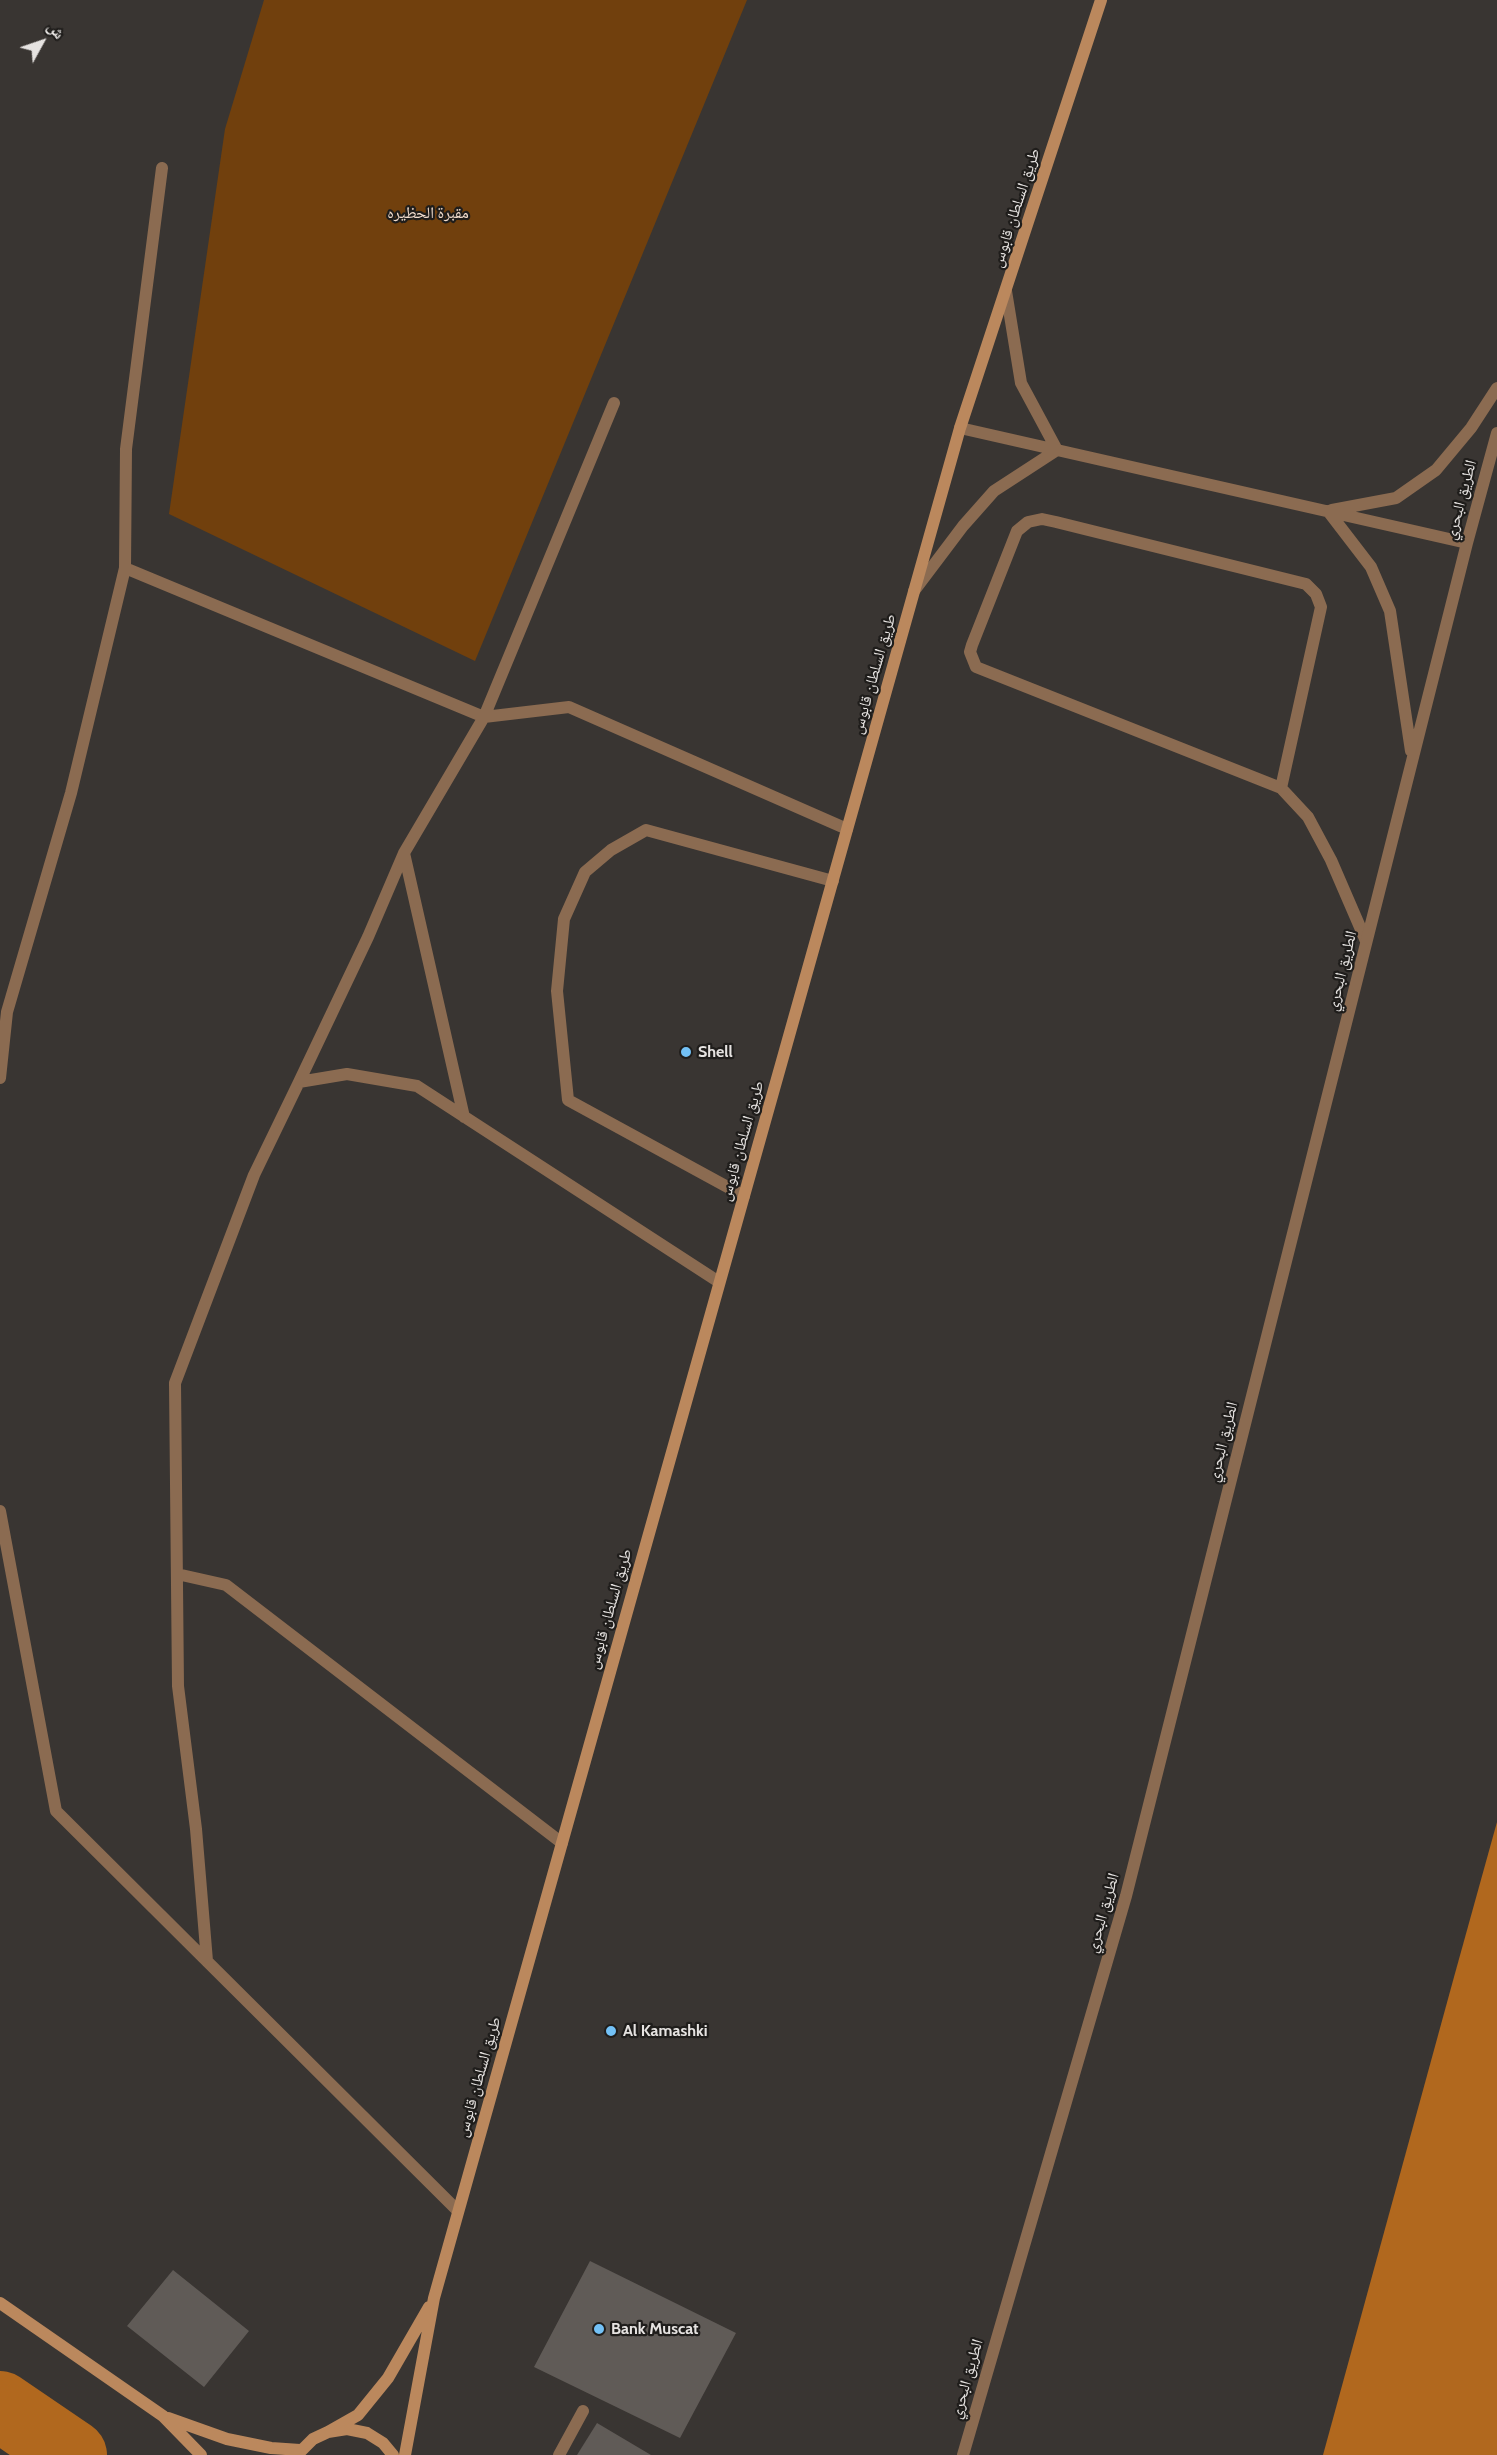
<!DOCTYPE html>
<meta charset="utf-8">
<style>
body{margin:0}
#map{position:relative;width:1497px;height:2455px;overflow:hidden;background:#393532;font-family:Cabin,"Noto Naskh Arabic",sans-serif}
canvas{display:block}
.north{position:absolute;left:12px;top:12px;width:60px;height:60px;-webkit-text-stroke:4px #1f1d1b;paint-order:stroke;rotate:50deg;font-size:16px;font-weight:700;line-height:24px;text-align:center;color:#e6e3e1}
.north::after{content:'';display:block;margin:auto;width:21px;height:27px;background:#e6e3e1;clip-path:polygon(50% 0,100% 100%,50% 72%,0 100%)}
</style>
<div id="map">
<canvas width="1497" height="2455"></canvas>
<div class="north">ش</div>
</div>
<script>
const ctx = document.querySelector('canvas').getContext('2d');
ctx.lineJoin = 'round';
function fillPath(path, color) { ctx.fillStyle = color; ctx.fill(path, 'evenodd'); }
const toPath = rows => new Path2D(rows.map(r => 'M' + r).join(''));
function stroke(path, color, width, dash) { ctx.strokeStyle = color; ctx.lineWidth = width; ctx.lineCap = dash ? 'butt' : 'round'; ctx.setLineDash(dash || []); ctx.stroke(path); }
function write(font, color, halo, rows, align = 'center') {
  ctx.font = font + ' Cabin,"Noto Naskh Arabic",sans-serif'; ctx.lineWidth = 4.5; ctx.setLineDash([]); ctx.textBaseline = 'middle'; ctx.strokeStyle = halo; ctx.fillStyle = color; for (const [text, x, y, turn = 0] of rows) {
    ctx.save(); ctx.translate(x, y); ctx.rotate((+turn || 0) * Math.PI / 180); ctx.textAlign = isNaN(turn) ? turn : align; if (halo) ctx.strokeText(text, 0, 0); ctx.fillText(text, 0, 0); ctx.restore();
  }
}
fillPath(toPath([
 [264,0,747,0,475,661,169,514,225,129]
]), '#71400d');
fillPath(toPath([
 [1497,1822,1497,2455,1323,2455,1454,1977]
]), '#b1681e');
stroke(toPath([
 [0,2406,72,2455]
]), '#b1681e', 70);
fillPath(toPath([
 [590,2261,736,2333,680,2438,534,2367],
 [173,2270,249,2331,204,2387,127,2326],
 [597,2423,651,2455,577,2455]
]), '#605b57');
stroke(toPath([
 [1281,788,976,667,970,652,972,645,1017,531,1028,522,1042,519,1056,522,1306,584,1316,594,1321,607,1281,788,1308,817,1331,860,1366,941],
 [744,1196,568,1100,557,991,564,919,585,872,611,850,646,830,833,881],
 [559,2455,583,2411]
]), '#8b6b51', 12);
stroke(toPath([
 [1006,291,1021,383,1057,450],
 [960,428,1467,543],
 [1332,510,1396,498,1436,470,1471,428,1497,388],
 [1328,511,1371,567,1390,611,1411,751],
 [125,568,484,717,569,707,847,829],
 [914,591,963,526,994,491,1057,450],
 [404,853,464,1117],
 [0,1078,7,1012,71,793,125,568,126,449,162,168],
 [299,1082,368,937,404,853,484,717,614,403],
 [0,1511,56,1811,458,2211],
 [177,1574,226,1585,562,1843],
 [207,1961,196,1829,178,1686,175,1383,254,1175,299,1082,347,1074,417,1086,719,1282],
 [963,2455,1126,1896,1467,543,1497,433]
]), '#8b6b51', 12);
stroke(toPath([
 [0,2303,163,2416,201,2455],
 [168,2418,227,2439,271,2448,300,2450],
 [328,2432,358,2415,388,2378,429,2307],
 [297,2455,313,2439,328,2432,347,2429,367,2433,383,2443,393,2455],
 [405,2455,434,2298,960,428,1101,0]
]), '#bb885d', 12);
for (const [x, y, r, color] of [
 [686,1052,6,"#73c1f6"],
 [611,2031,6,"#73c1f6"],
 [599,2329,6,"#73c1f6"]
]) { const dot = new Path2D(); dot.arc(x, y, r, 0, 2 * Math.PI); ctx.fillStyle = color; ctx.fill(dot); stroke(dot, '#1f1d1b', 2); }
write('16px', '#e6e3e1', '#1f1d1b', [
 ["طريق السلطان قابوس",1016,208,-72],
 ["الطريق البحري",1461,500,-75],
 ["طريق السلطان قابوس",874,674,-74],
 ["الطريق البحري",1342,971,-76],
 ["طريق السلطان قابوس",742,1141,-74],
 ["الطريق البحري",1223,1442,-76],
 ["طريق السلطان قابوس",610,1609,-74],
 ["الطريق البحري",1103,1913,-74],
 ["طريق السلطان قابوس",479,2077,-74],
 ["الطريق البحري",967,2379,-74]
]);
write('16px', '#f1dccd', '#1f1d1b', [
 ["مقبرة الحظيره",428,213]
]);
write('bold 16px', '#e6e3e1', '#1f1d1b', [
 ["Shell",698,1052],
 ["Al Kamashki",623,2031],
 ["Bank Muscat",611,2329]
], 'left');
</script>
